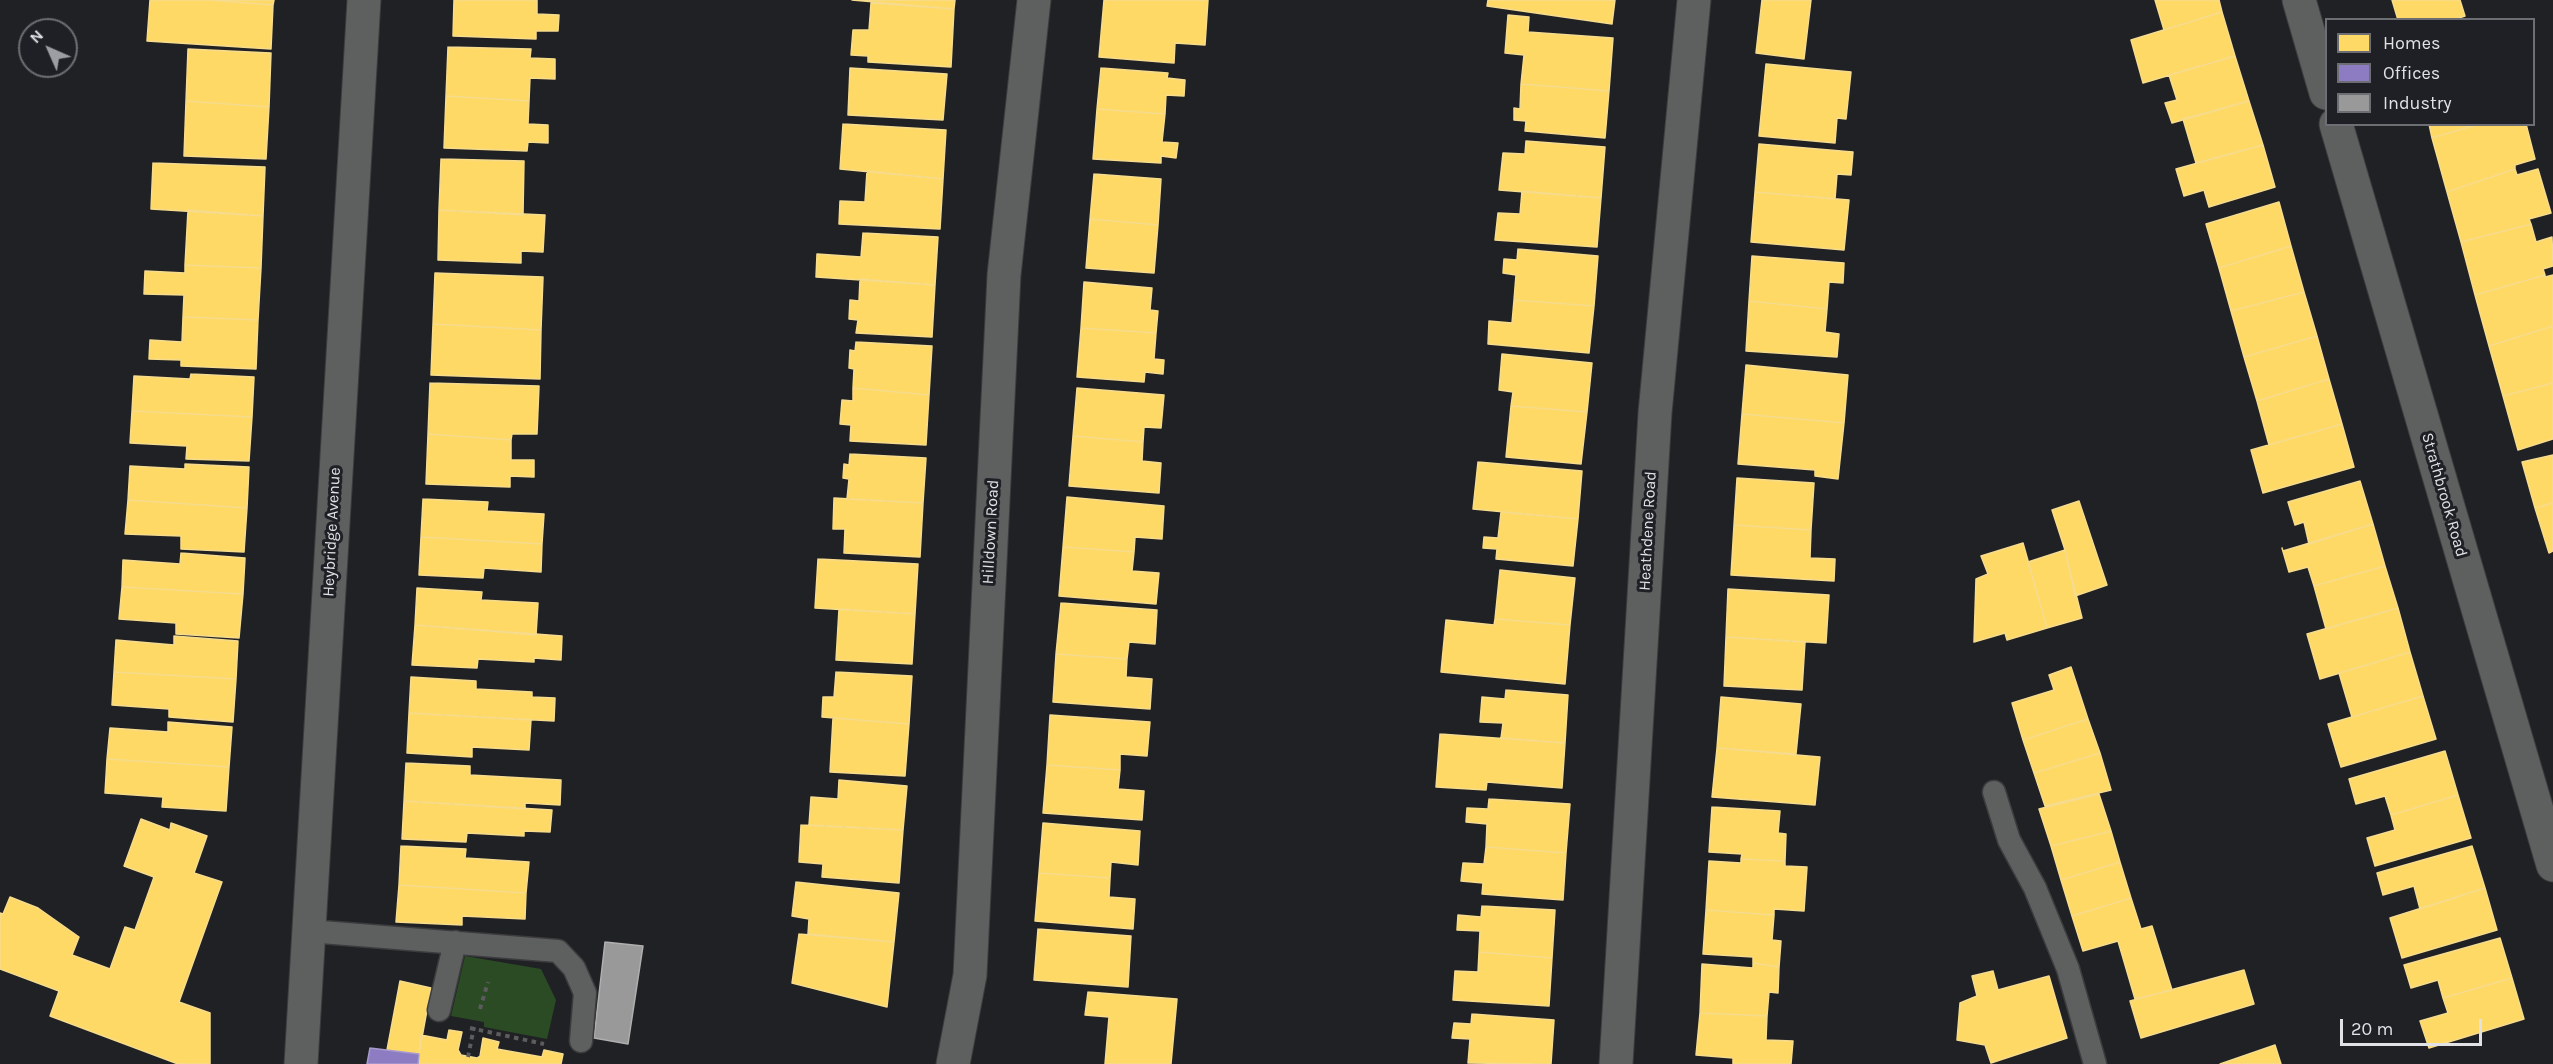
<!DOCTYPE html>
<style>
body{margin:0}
#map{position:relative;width:2553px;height:1064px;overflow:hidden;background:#202124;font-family:Karla,sans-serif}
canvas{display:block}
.legend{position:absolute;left:2325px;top:18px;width:210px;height:108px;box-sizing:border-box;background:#1e2026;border:2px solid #6c6e73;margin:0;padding:8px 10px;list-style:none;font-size:18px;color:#e1e2e6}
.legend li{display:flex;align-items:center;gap:12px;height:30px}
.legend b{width:30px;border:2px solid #6c6e73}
.north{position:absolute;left:18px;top:18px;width:60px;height:60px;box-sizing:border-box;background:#1e2026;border:2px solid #6c6e73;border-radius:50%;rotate:315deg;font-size:16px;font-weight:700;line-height:24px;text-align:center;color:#e1e2e6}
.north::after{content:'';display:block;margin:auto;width:21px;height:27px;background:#9d9ea2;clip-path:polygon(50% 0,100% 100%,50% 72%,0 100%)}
.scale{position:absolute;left:2340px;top:1019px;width:142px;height:27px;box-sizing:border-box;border:3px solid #e1e2e6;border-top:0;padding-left:8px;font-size:18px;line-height:21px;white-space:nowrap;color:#e1e2e6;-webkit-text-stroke:4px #1e2026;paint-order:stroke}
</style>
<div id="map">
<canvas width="2553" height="1064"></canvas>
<ul class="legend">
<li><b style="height:16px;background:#ffd966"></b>Homes</li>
<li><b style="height:16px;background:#8e7cc3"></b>Offices</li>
<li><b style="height:16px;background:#999"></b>Industry</li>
</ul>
<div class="north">N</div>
<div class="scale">20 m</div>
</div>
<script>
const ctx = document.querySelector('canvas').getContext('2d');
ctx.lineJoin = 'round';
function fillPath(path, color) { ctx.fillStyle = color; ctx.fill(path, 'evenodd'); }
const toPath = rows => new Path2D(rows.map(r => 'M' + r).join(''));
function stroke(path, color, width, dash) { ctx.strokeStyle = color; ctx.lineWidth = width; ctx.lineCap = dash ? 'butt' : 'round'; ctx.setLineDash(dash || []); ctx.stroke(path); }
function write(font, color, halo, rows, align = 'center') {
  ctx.font = font + ' Karla,sans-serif'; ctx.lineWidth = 6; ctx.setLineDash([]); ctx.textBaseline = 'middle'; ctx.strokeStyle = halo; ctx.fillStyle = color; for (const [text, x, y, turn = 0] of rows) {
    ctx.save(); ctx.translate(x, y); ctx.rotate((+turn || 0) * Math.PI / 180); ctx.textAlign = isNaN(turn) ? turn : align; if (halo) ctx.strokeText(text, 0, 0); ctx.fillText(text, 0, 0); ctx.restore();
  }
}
fillPath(toPath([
 [465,956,541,969,556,1000,547,1039,484,1027,484,1022,451,1016]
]), '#2b4b24');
const homes = toPath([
 [150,0,210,0,273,5,271,49,147,41,150,0],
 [210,0,274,0,273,5,210,0],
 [454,0,537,0,537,14,559,15,558,31,536,31,536,39,453,36,454,0],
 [852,0,955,0,954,9,852,0],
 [1104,0,1208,0,1205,45,1175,43,1174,63,1099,57,1104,0],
 [1488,0,1615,0,1612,24,1487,6,1488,0],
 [1762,0,1811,0,1804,59,1756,53,1762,0],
 [2155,0,2219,0,2222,12,2164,30,2155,0],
 [2392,0,2460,0,2465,16,2453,20,2398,20,2392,0],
 [871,3,954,9,951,67,868,62,868,56,851,55,853,30,869,30,871,3],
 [2222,12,2235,56,2143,83,2131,40,2222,12],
 [1508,15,1529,17,1528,32,1613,38,1609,91,1521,84,1524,55,1505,53,1508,15],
 [448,47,531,49,530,58,555,59,555,79,530,78,529,101,446,96,448,47],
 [188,49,271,53,269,107,186,101,188,49],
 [2235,56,2249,101,2172,123,2165,103,2177,100,2169,75,2235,56],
 [1766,64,1851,72,1846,119,1837,118,1835,143,1759,136,1766,64],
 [850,68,947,74,943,120,848,115,850,68],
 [1101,68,1168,73,1167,78,1185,80,1184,96,1166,95,1165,114,1097,109,1101,68],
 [1521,84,1609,91,1605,138,1525,131,1526,121,1514,120,1514,108,1520,109,1521,84],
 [446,96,529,101,528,124,548,125,548,143,528,142,527,151,444,148,446,96],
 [186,101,269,107,266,159,184,156,186,101],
 [2249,101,2263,145,2196,163,2183,119,2249,101],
 [1097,109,1165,114,1162,142,1178,143,1176,158,1161,156,1161,163,1093,159,1097,109],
 [843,124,946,130,943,179,840,169,843,124],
 [2429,124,2479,124,2432,138,2429,124],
 [2479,124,2526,124,2535,159,2515,165,2515,169,2447,192,2432,138,2479,124],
 [1526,141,1605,147,1601,198,1499,190,1503,153,1525,154,1526,141],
 [1759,144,1853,152,1851,175,1837,174,1835,199,1755,192,1759,144],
 [2263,145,2275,187,2209,207,2204,190,2184,196,2176,169,2263,145],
 [441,159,524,161,523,215,439,210,441,159],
 [153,163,265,167,263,216,151,209,153,163],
 [2515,169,2517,175,2538,169,2551,213,2529,219,2531,224,2461,242,2447,192,2515,169],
 [867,171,943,179,940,229,839,224,840,201,865,202,867,171],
 [1094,174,1161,179,1158,225,1090,219,1094,174],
 [1522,191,1601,198,1597,247,1495,240,1498,213,1520,214,1522,191],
 [1755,192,1849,200,1844,250,1751,242,1755,192],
 [2279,202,2291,246,2219,268,2206,224,2279,202],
 [188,210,263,216,261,268,185,265,188,210],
 [439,210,545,215,543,252,521,251,521,263,438,260,439,210],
 [1090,219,1158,225,1154,273,1086,268,1090,219],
 [2531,224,2536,242,2552,237,2553,266,2543,269,2545,275,2475,295,2461,242,2531,224],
 [863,233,938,237,935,285,816,277,817,254,861,257,863,233],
 [2291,246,2304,292,2231,311,2219,268,2291,246],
 [1518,249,1598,256,1594,306,1514,300,1516,275,1503,273,1504,259,1517,260,1518,249],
 [1752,256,1844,263,1843,283,1829,282,1827,309,1749,301,1752,256],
 [185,265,261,268,258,320,183,317,184,295,144,294,145,271,185,273,185,265],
 [435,273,543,277,541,330,433,324,435,273],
 [2545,275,2545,277,2553,275,2553,326,2489,346,2475,295,2545,275],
 [860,279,935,285,932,337,856,333,858,320,849,319,850,300,859,301,860,279],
 [1084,282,1152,288,1150,310,1158,311,1156,333,1081,328,1084,282],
 [2304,292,2317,336,2244,357,2231,311,2304,292],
 [1514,300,1594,306,1589,353,1488,344,1489,321,1512,323,1514,300],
 [1749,301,1827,309,1825,332,1839,334,1837,357,1746,351,1749,301],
 [183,317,258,320,256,369,181,366,181,360,149,359,150,340,182,342,183,317],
 [433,324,541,330,540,379,431,375,433,324],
 [2553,326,2553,383,2503,396,2489,346,2553,326],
 [1081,328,1156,333,1154,359,1164,360,1163,374,1145,372,1144,382,1077,377,1081,328],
 [2317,336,2329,379,2257,401,2244,357,2317,336],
 [856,342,932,346,929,395,853,388,854,369,849,368,850,350,855,351,856,342],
 [1502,354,1592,363,1587,412,1511,406,1513,392,1499,390,1502,354],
 [1746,365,1848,375,1844,423,1742,414,1746,365],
 [191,374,254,377,252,417,132,411,134,376,190,379,191,374],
 [2329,379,2342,424,2269,445,2257,401,2329,379],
 [430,383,539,386,537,434,512,434,511,440,428,434,430,383],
 [2553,383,2553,439,2518,450,2503,396,2553,383],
 [853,388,929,395,926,445,850,441,851,425,840,424,842,400,853,401,853,388],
 [1077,388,1164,395,1161,428,1144,427,1143,442,1073,436,1077,388],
 [1511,406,1587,412,1581,464,1506,457,1511,406],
 [132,411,252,417,249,461,186,459,187,446,130,443,132,411],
 [1742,414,1844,423,1838,479,1815,476,1815,470,1738,464,1742,414],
 [2342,424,2354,467,2263,493,2251,450,2342,424],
 [428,434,511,440,511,460,534,460,534,477,510,476,510,487,426,484,428,434],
 [1073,436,1143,442,1142,461,1161,463,1159,493,1069,486,1073,436],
 [850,454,926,458,923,503,847,499,849,479,843,478,844,464,849,465,850,454],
 [2553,455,2553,503,2535,508,2522,462,2553,455],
 [1478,462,1582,471,1578,519,1473,509,1478,462],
 [185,464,249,467,247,508,128,500,130,466,185,469,185,464],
 [1737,478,1814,483,1811,530,1734,525,1737,478],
 [2360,481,2373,524,2309,544,2304,522,2295,525,2288,502,2360,481],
 [1067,497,1164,506,1162,539,1135,537,1134,552,1063,547,1067,497],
 [834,498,923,503,920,557,844,553,845,529,833,529,834,498],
 [423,499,488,502,487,511,544,514,542,544,421,537,423,499],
 [128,500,247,508,244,552,181,549,181,536,125,534,128,500],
 [2079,501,2107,585,2075,596,2065,550,2052,510,2079,501],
 [2553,503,2553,551,2549,553,2535,508,2553,503],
 [1501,512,1578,519,1573,566,1496,559,1497,549,1483,548,1484,537,1498,538,1501,512],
 [2373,524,2385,566,2314,586,2308,567,2289,572,2282,548,2283,551,2373,524],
 [1734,525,1811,530,1810,558,1835,559,1834,581,1731,575,1734,525],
 [421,537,542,544,541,572,484,568,483,578,419,575,421,537],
 [2023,543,2047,628,2007,640,2005,633,1974,642,1976,579,1988,574,1981,556,2023,543],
 [1063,547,1134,552,1132,571,1159,573,1156,604,1059,596,1063,547],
 [2065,550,2082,618,2047,628,2028,562,2065,550],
 [181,553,245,558,243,594,122,587,123,560,180,564,181,553],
 [818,559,918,564,915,614,815,608,818,559],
 [2385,566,2398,608,2326,629,2314,586,2385,566],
 [1500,570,1575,578,1570,625,1495,619,1500,570],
 [122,587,243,594,239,638,176,634,176,623,119,619,122,587],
 [417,588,482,592,481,600,538,603,536,635,415,625,417,588],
 [1728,589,1829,595,1826,643,1726,637,1728,589],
 [1061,603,1157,610,1155,644,1129,642,1127,659,1056,654,1061,603],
 [2398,608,2410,652,2320,679,2307,634,2398,608],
 [839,609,915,614,912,664,836,660,839,609],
 [1495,619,1570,625,1565,684,1441,672,1446,620,1494,625,1495,619],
 [415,625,562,636,561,660,534,658,534,662,478,659,477,668,412,665,415,625],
 [174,636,238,641,236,679,114,672,116,640,174,645,174,636],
 [1726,637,1805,642,1802,690,1724,686,1726,637],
 [2410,652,2423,696,2352,717,2339,673,2410,652],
 [1056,654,1127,659,1126,677,1152,679,1150,709,1053,702,1056,654],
 [2071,667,2088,719,2023,740,2012,703,2054,690,2049,675,2071,667],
 [114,672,236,679,233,722,169,717,169,709,112,705,114,672],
 [836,672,912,676,909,724,822,717,823,697,834,697,836,672],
 [411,677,476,681,476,689,532,692,532,697,555,698,554,721,409,713,411,677],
 [1506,690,1568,695,1565,743,1501,738,1503,723,1480,722,1482,697,1505,699,1506,690],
 [2423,696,2436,739,2341,767,2328,724,2423,696],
 [1721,697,1801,704,1796,754,1717,748,1721,697],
 [409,713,531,720,529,750,472,747,472,757,407,753,409,713],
 [1050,715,1150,722,1147,756,1120,754,1120,770,1047,765,1050,715],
 [833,718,909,724,905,776,830,772,833,718],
 [2088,719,2100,753,2034,773,2023,740,2088,719],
 [168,722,232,727,229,767,107,759,110,728,168,732,168,722],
 [1440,734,1565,743,1562,788,1487,782,1486,790,1436,787,1440,734],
 [1717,748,1820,757,1815,805,1712,797,1717,748],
 [2445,751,2458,795,2391,815,2385,796,2356,804,2349,779,2445,751],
 [2100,753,2111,790,2045,806,2034,773,2100,753],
 [107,759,229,767,226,811,162,807,163,797,105,793,107,759],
 [406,763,470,766,470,775,561,780,560,805,525,803,525,809,404,801,406,763],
 [1047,765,1120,770,1118,789,1144,791,1142,820,1043,813,1047,765],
 [839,780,907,786,903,830,809,825,811,797,838,799,839,780],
 [2099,794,2111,831,2051,846,2039,809,2099,794],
 [2458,795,2471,838,2375,866,2367,838,2395,830,2391,815,2458,795],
 [1489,799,1570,804,1566,853,1486,847,1487,824,1466,822,1467,808,1488,809,1489,799],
 [404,801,552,810,550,832,524,831,524,836,467,833,466,842,402,839,404,801],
 [1712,807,1780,811,1778,833,1786,834,1785,861,1741,859,1742,854,1709,852,1712,807],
 [141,819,170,830,171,823,207,836,194,873,222,882,179,1002,210,1013,210,1064,178,1064,50,1016,59,991,0,969,0,913,3,914,10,897,38,908,79,937,72,955,110,969,125,927,135,930,154,877,124,866,141,819],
 [1043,823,1140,831,1138,865,1111,862,1110,878,1039,873,1043,823],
 [801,825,903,830,899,883,822,877,823,864,799,862,801,825],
 [2111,831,2120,862,2061,880,2051,846,2111,831],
 [401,846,466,849,465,858,529,862,526,893,399,885,401,846],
 [2472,846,2485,888,2420,909,2414,886,2383,895,2377,873,2472,846],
 [1486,847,1566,853,1563,900,1482,894,1483,883,1461,881,1463,863,1484,864,1486,847],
 [1741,859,1785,861,1785,866,1807,867,1804,911,1774,909,1774,915,1706,910,1709,861,1741,863,1741,859],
 [2120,862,2131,898,2072,916,2061,880,2120,862],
 [1039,873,1110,878,1109,897,1135,899,1133,929,1035,921,1039,873],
 [796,882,899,893,894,942,808,934,809,919,792,916,796,882],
 [399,885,526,893,525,919,462,916,462,925,396,922,399,885],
 [2485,888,2497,930,2402,958,2390,918,2485,888],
 [2131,898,2141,929,2152,926,2172,990,2135,999,2118,941,2083,951,2072,916,2131,898],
 [1482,906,1555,910,1552,958,1479,952,1480,931,1457,930,1458,915,1481,917,1482,906],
 [1706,910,1774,915,1772,940,1781,941,1779,967,1753,963,1753,957,1703,954,1706,910],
 [1038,929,1131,936,1128,987,1034,980,1038,929],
 [799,934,894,942,887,1007,792,983,799,934],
 [2500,938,2512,978,2443,998,2438,980,2411,988,2404,965,2500,938],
 [1479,952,1552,958,1549,1006,1453,1000,1455,971,1478,972,1479,952],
 [1753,963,1779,967,1778,993,1769,992,1767,1016,1700,1013,1702,964,1753,968,1753,963],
 [2244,970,2254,1004,2141,1038,2130,1001,2244,970],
 [1993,971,1998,990,2049,976,2067,1038,1991,1063,1985,1045,1957,1040,1960,1003,1977,996,1972,976,1993,971],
 [2512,978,2524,1019,2429,1048,2420,1021,2448,1013,2443,998,2512,978],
 [400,981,431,988,419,1054,387,1050,400,981],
 [1088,992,1177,999,1171,1064,1105,1064,1109,1017,1085,1015,1088,992],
 [1700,1013,1767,1016,1766,1040,1793,1041,1791,1064,1733,1064,1733,1058,1696,1055,1700,1013],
 [1472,1014,1554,1020,1551,1064,1468,1063,1470,1039,1452,1038,1454,1023,1471,1024,1472,1014],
 [449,1030,462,1032,458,1050,461,1055,477,1058,480,1056,483,1038,499,1042,497,1049,542,1057,544,1050,563,1054,561,1064,418,1064,421,1035,447,1040,449,1030],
 [2275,1045,2281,1064,2220,1064,2275,1045]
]);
fillPath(homes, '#ffd966');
stroke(homes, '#f6dc8c', 1.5);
const offices = toPath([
 [370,1048,419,1054,418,1064,367,1064,370,1048]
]);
fillPath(offices, '#8e7cc3');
stroke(offices, '#a79bce', 1.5);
const industry = toPath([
 [605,942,643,946,628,1044,594,1038,605,942]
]);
fillPath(industry, '#999');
stroke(industry, '#afafb0', 1.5);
const service = toPath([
 [1994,792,2009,840,2035,888,2068,969,2095,1064],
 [309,931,558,951,574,968,585,993,581,1041],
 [439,1010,455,942]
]);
const minor = toPath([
 [2299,0,2326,93],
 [2336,124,2553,865],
 [301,1064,364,0],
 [953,1064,970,975,1004,275,1034,0],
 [1616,1064,1655,413,1694,0]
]);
stroke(service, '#3c3c3e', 25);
stroke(minor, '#3c3c3e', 35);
stroke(toPath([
 [480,1009,488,982],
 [470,1028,544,1044],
 [468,1057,474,1027]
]), '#5c5c5d', 4, [4.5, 4.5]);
stroke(service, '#5e5f5f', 22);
stroke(minor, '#5e5f5f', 33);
write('16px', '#e1e2e6', '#1e2026', [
 ["Strathbrook Road",2444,495,74],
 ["Heathdene Road",1648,531,-87],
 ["Heybridge Avenue",332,532,-87],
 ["Hilldown Road",991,532,-87]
]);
</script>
